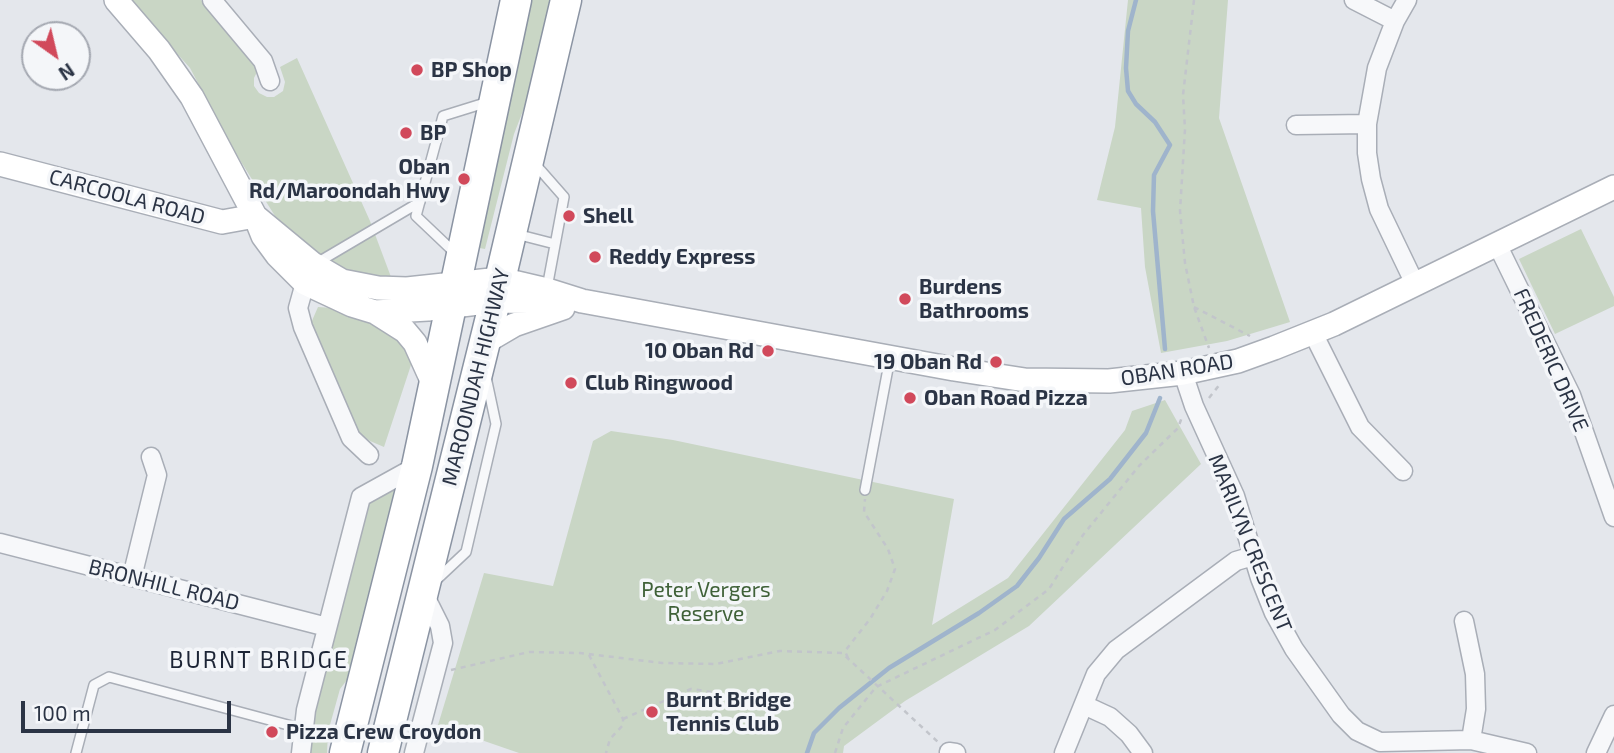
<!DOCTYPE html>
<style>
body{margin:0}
#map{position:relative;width:1614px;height:753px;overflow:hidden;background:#e4e7ec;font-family:"Exo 2",sans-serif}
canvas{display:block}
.north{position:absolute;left:21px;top:21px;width:70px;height:70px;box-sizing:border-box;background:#f4f6f9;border:2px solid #a4a8b1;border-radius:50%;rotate:146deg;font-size:19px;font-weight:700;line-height:28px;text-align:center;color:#2b3445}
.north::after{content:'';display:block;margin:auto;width:24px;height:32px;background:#d1495b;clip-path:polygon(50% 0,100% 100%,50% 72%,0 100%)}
.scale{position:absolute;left:21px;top:701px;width:210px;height:32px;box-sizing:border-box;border:4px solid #2b3445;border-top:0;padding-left:9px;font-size:21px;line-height:24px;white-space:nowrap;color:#2b3445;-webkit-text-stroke:5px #f4f6f9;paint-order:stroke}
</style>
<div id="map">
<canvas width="1614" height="753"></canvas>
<div class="north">N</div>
<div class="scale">100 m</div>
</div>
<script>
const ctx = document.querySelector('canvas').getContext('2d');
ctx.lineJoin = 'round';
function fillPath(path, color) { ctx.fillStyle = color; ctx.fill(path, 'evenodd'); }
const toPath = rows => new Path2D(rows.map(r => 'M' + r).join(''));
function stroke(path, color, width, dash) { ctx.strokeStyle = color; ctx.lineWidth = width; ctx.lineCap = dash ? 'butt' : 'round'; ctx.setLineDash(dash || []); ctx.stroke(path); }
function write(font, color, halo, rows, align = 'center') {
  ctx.font = font + ' "Exo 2",sans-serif'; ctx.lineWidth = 7; ctx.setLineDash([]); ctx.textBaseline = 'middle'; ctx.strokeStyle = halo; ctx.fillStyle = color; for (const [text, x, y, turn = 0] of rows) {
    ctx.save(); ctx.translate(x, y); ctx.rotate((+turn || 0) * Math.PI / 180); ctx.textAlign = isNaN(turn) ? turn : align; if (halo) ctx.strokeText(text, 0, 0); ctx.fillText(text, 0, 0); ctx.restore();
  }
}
fillPath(toPath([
 [129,0,201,0,258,70,254,78,254,86,259,93,267,97,274,97,283,91,285,82,280,67,297,58,370,221,391,277,373,277,330,264,296,238,275,216,233,149,190,68],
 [529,0,553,0,535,80,514,134,485,249,474,247],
 [1128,0,1228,0,1219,118,1290,322,1227,341,1161,353,1145,267,1141,208,1097,200,1115,127],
 [1581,229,1614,297,1614,306,1555,334,1519,259],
 [318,307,333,308,385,328,411,352,411,365,384,447,370,441,359,433,311,323],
 [1165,400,1201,464,1029,626,905,701,844,746,843,753,519,753,438,725,484,573,553,586,593,441,611,431,673,440,954,499,932,625,1008,578,1125,430,1132,411],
 [392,487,396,489,357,667,340,689,328,732,327,753,309,753,313,712,366,503]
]), '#c9d6c5');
stroke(toPath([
 [1136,0,1128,31,1126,68,1128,91,1136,104,1155,122,1170,145,1154,175,1153,211,1165,349],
 [807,753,814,733,839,708,889,668,979,613,1017,586,1039,558,1064,519,1110,479,1146,433,1160,398]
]), '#9fb4cc', 4.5);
const lane = toPath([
 [535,164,564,197,547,288],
 [516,234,555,244],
 [456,254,416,216,443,116,488,102],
 [315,264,420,202],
 [865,490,890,358],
 [434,582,466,552,496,424,486,377],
 [76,753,94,685,109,677,303,729]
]);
const street = toPath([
 [212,0,263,61,270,81],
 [1354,0,1395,21],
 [1407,0,1395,21,1377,68,1367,124,1367,153,1371,179,1379,209,1415,284],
 [1296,125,1367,124],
 [1497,244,1571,395,1614,517],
 [305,283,298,308,303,327,351,438,369,455],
 [1313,333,1360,427,1403,471],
 [1183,373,1194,406,1235,496,1260,578,1274,613,1294,649,1341,715,1357,731,1380,742,1471,740,1527,753],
 [0,543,327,627],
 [132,577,157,475,151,457],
 [1464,621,1475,674,1476,709,1471,740],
 [1084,705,1110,717,1129,734,1143,753],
 [949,752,956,753],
 [301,753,306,710,361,497,417,466],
 [414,753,443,643,440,626,423,592],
 [1064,753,1096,674,1116,650,1236,561,1253,556],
 [1596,753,1614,715]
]);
const secondary = toPath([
 [116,0,159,50,192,97,255,216,263,236,277,255,305,283,352,305,375,312,428,309,495,301,562,302],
 [0,164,222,222,255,216],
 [255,216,313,264,342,281,378,288,407,289,500,279,547,290,582,301,954,369,1025,380,1109,381,1183,373,1238,361,1274,348,1334,324,1614,187],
 [375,312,405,331,415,343,434,385],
 [485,342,514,325,563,308]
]);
const highway = toPath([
 [345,753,417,466,516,0],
 [383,753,495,301,566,0]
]);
stroke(lane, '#a9aeb7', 12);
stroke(street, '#a9aeb7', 21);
stroke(secondary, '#a9aeb7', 26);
stroke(highway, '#8b94a3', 33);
stroke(toPath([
 [1194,0,1183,95,1185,129,1180,211,1185,263,1194,307,1209,348],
 [1194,307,1250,336],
 [1209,398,1220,384],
 [589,655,623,719,623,725,610,739,606,753],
 [848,658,845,651,870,619,887,591,895,569,888,549,864,512,865,499],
 [451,670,529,652,580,653,662,663,716,664,780,651,842,653,938,742],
 [623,719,691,689,718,693],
 [835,753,843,728,876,687,995,630,1049,589,1083,535,1139,466,1178,428,1182,417]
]), '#c2c5cb', 2.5, [5, 5]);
stroke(lane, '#f7f8fa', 9);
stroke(street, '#f7f8fa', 18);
stroke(secondary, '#fff', 23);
stroke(highway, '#fff', 30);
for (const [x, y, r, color] of [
 [417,70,7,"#d1495b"],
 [406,133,7,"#d1495b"],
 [464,179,7,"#d1495b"],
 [569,216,7,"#d1495b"],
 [595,257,7,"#d1495b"],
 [905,299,7,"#d1495b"],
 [768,351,7,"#d1495b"],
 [996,362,7,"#d1495b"],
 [571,383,7,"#d1495b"],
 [910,398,7,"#d1495b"],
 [652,712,7,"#d1495b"],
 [272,732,7,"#d1495b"]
]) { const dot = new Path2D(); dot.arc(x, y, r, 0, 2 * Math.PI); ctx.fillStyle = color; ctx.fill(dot); stroke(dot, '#f4f6f9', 2.5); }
write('bold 21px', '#2b3445', '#f4f6f9', [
 ["BP Shop",431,70],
 ["BP",420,133],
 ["Oban",450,167,"right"],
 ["Rd/Maroondah Hwy",450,191,"right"],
 ["Shell",583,216],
 ["Reddy Express",609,257],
 ["Burdens",919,287],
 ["Bathrooms",919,311],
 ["10 Oban Rd",754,351,"right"],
 ["19 Oban Rd",982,362,"right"],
 ["Club Ringwood",585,383],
 ["Oban Road Pizza",924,398],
 ["Burnt Bridge",666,700],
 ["Tennis Club",666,724],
 ["Pizza Crew Croydon",286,732]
], 'left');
write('21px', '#2b3445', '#f4f6f9', [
 ["CARCOOLA ROAD",127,197,15],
 ["FREDERIC DRIVE",1551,360,66],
 ["OBAN ROAD",1177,370,-9],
 ["MAROONDAH HIGHWAY",476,377,-76],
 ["MARILYN CRESCENT",1250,543,68],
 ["BRONHILL ROAD",164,585,14]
]);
write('21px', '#3f6138', '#f4f6f9', [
 ["Peter Vergers",706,590],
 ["Reserve",706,614]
]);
ctx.letterSpacing = '2px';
write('23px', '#1d2536', '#f4f6f9', [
 ["BURNT BRIDGE",259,660]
]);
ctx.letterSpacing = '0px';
</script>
